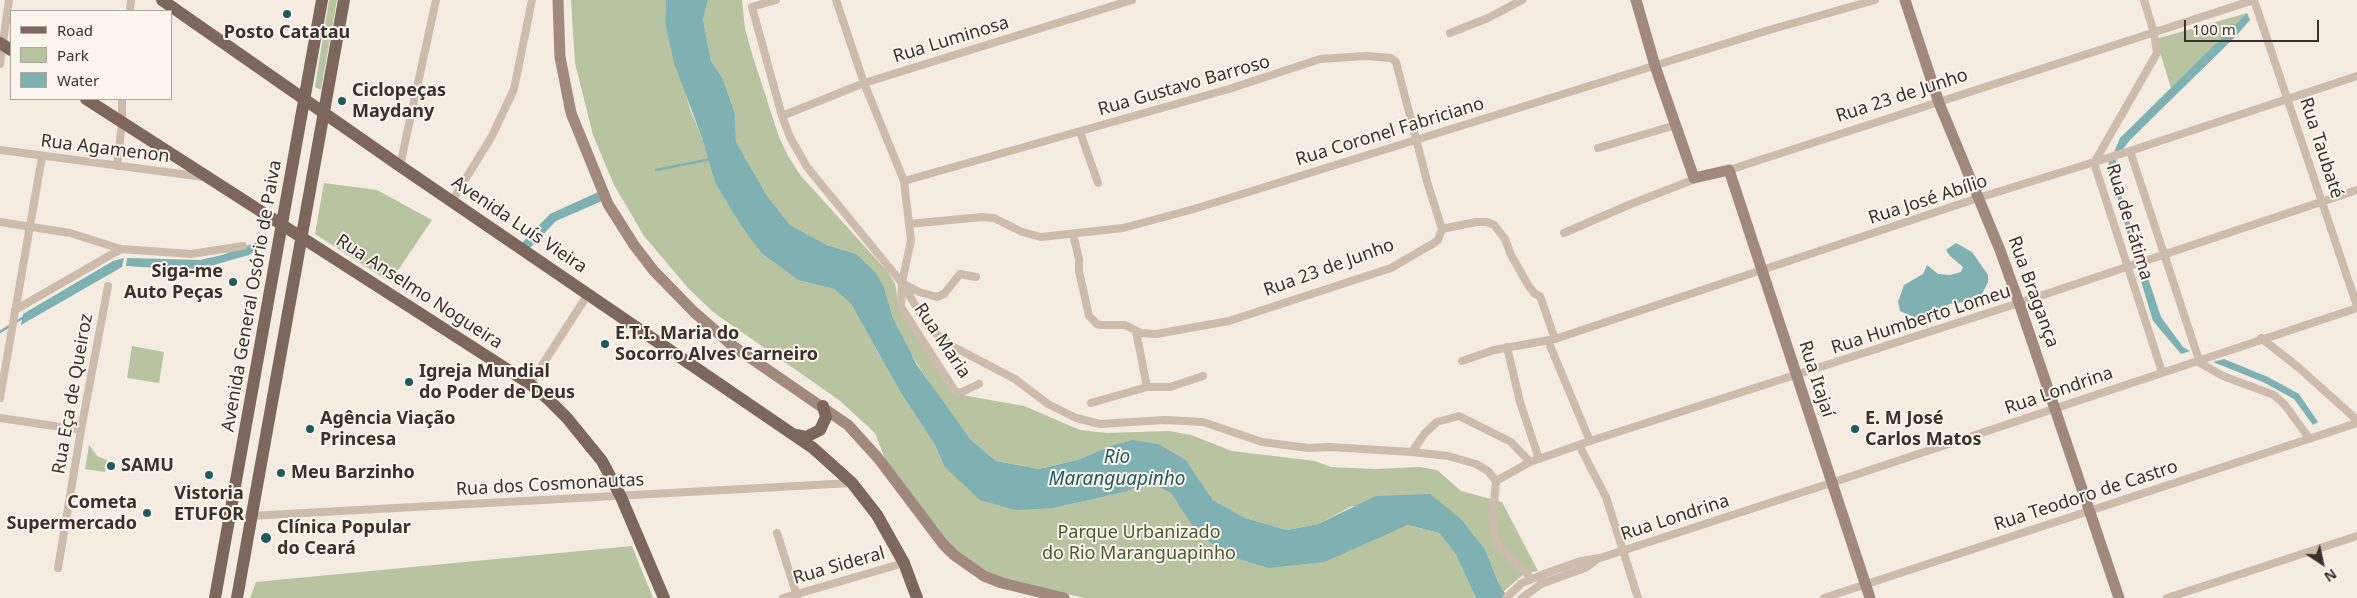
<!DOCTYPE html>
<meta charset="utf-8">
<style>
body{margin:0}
#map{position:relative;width:2357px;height:598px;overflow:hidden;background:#f4ebe1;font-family:"Noto Sans",sans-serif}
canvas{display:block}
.legend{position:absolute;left:10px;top:10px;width:162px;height:90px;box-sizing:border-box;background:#fbf5ee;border:1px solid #aea6a0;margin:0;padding:6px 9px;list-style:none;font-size:15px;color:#3b302b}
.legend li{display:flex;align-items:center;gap:10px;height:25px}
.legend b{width:25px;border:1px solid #aea6a0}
.north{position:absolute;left:2297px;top:538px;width:50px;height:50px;-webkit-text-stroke:4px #fbf5ee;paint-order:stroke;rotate:146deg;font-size:14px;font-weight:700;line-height:20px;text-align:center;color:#3b302b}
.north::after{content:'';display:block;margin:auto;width:18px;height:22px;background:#3b302b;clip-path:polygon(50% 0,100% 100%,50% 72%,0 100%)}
.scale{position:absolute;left:2184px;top:20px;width:135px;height:22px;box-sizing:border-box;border:2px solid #3b302b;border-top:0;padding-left:6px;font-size:15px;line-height:18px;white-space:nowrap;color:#3b302b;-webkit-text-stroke:4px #fbf5ee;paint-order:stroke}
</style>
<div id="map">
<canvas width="2357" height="598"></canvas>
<ul class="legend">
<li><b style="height:6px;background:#7d675c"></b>Road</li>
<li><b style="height:14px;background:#b8c4a0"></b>Park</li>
<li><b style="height:14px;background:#7fb0b2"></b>Water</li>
</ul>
<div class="north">N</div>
<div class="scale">100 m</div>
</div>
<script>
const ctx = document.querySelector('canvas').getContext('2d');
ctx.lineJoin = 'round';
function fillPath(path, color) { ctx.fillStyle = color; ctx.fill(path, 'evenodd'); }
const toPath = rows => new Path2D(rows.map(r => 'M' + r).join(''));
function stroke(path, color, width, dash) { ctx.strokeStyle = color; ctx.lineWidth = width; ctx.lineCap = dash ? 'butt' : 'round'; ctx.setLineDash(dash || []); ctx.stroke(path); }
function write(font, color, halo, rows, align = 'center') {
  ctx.font = font + ' "Noto Sans",sans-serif'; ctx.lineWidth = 4; ctx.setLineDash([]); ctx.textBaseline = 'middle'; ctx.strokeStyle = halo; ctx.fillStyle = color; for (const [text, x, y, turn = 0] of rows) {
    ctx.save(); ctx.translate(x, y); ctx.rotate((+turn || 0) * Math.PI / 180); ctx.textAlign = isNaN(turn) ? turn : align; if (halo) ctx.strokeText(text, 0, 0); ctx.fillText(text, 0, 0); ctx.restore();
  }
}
fillPath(toPath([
 [329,0,337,0,321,90,315,87],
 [571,0,666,0,665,23,690,109,702,138,715,183,740,224,761,253,798,280,834,289,851,304,901,393,935,445,944,466,1054,508,1125,492,1148,482,1171,493,1197,533,1228,556,1268,568,1367,542,1408,525,1439,533,1455,553,1476,598,1085,598,1015,583,987,571,966,559,945,541,887,464,875,433,839,400,713,312,688,288,644,236,614,185,593,135,575,63],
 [708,0,742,0,745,29,753,57,779,137,788,156,801,176,887,271,895,283,899,308,962,395,1024,406,1080,430,1106,433,1169,431,1191,435,1232,451,1315,461,1331,467,1374,469,1419,467,1437,470,1461,491,1502,502,1538,571,1524,574,1504,591,1498,582,1485,549,1461,519,1352,506,1318,524,1287,530,1245,518,1213,500,1186,460,1111,446,1077,460,1039,469,996,461,971,440,932,387,905,344,893,318,884,287,856,254,827,245,790,225,768,197,736,142,735,114,723,79,711,61,703,19],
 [2247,13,2209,51,2171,88,2156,39],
 [324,183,377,190,432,220,390,282,315,234],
 [132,346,164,352,159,383,127,378],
 [89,445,97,456,107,460,105,472,85,469],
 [632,546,653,598,250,598,256,582]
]), '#b8c4a0');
fillPath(toPath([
 [666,0,708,0,703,19,711,61,723,79,735,114,736,142,768,197,790,225,827,245,856,254,875,272,884,287,893,318,917,365,971,440,996,461,1039,469,1077,460,1111,446,1133,440,1158,444,1186,460,1213,500,1245,518,1287,530,1318,524,1376,496,1430,494,1461,519,1485,549,1498,582,1508,598,1476,598,1455,553,1439,533,1408,525,1324,562,1268,568,1228,556,1197,533,1171,493,1148,482,1125,492,1054,508,1015,510,980,500,944,466,935,445,901,393,851,304,834,289,798,280,761,253,740,224,715,183,702,138,674,63,665,23],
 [2247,13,2250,20,2236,36,2130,140,2123,149,2114,152,2120,138],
 [2117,159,2113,170,2140,255,2134,257,2115,189,2108,171,2109,161],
 [598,192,602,201,556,221,529,249,522,243,550,214],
 [263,240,264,246,249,255,203,268,190,270,126,266,127,258,200,260,222,255],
 [1956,243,1972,252,1988,275,1988,282,1979,300,1949,304,1930,319,1916,318,1900,311,1898,302,1904,285,1923,274,1927,265,1938,274,1950,275,1961,272,1963,267,1950,256,1946,250],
 [124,258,122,267,21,325,23,314,113,261],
 [2145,269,2161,317,2183,347,2190,351,2181,354,2153,321,2138,271],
 [2224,359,2268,377,2299,394,2318,422,2313,425,2294,399,2263,382,2213,362]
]), '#7fb0b2');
stroke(toPath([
 [656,170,711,159],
 [0,332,24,317]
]), '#7fb0b2', 2.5);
stroke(toPath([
 [776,0,752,7,782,116,790,137,807,167,902,283,929,328,952,346,1015,379,1048,404,1076,418,1100,424,1165,420,1203,422,1262,442,1308,448,1330,447,1412,452,1448,456,1476,464,1488,471,1496,481,1493,516,1496,543,1531,578],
 [836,0,864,83,904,181,911,240,902,283,901,307,955,391,960,393,979,384],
 [2144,0,2154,33,2157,53,2094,163,2162,372],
 [2254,0,2357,306],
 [130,11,131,0],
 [1450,33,1488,18,1522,0],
 [0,64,9,0],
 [782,116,864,83,1132,0],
 [1080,132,1098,183],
 [1598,148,1676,125],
 [0,150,204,177],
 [2130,151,2200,363,2223,376,2274,395,2285,405,2309,438],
 [117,166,122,123,122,99],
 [400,166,436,0],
 [1729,170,2254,0],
 [904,181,1229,89,1320,59,1366,56,1391,58,1396,62,1428,185,1442,229],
 [452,201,492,136,514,89,532,0],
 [0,222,70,233,121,249],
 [909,224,982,217,994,218,1022,232,1041,237,1123,228,1194,209,1769,30,1875,0],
 [1564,233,1631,204,1695,179],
 [1073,234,1079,259,1079,271,1089,316,1097,324,1101,325,1125,325,1141,333,1156,334,1229,321,1391,268,1434,243,1438,240,1442,229,1476,222,1487,222,1494,225,1505,239,1511,255,1528,285,1535,294,1540,296,1555,339],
 [902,283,919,292,937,297,944,294,960,274,976,277],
 [15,310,121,249,191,254,243,246],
 [1136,331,1147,387],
 [2261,338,2298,367,2357,420],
 [1548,341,1590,441],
 [1507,347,1520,402,1539,459],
 [1462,361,1494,350,1555,339,1978,198,2130,151,2357,76],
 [530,384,588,294],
 [0,398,42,157],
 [1091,403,1147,387,1170,387,1203,376],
 [0,418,81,430],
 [1579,445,1606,497,1638,598],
 [1412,452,1425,433,1437,422,1459,416,1511,442,1530,462],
 [1496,481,1530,462,1590,441,2019,303,2357,190],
 [250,516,852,483],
 [777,533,797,596],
 [58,568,81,430,108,286],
 [783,598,904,563],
 [1506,598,1522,583,1552,571,1581,561,1600,558,1831,483,2357,308],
 [1522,598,1541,584,1585,568,1596,560],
 [1824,598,2357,423],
 [2167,598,2357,536]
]), '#cdbbac', 8);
stroke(toPath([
 [558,0,560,57,571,113,608,204,634,245,654,271,694,312,733,346,848,425,878,458,943,544,954,555,984,576,1002,583,1064,598],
 [1636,0,1655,66,1694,178,1729,170,1870,598],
 [1905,0,1939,103,2000,250,2019,303,2119,598]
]), '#a18a7d', 11);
stroke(toPath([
 [162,0,400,166,813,448,852,483,877,515,904,563,917,598],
 [0,43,11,50],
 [86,99,530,384,549,400,567,418,602,461,621,497,664,598],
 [796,435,806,437,820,430,826,417,823,406],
 [215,598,322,0],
 [237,598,344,0]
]), '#7d675c', 12);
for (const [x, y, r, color] of [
 [287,14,5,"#1f5a5e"],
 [342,101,5,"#1f5a5e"],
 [233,282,5,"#1f5a5e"],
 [605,344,5,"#1f5a5e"],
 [409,382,5,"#1f5a5e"],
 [310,429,5,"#1f5a5e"],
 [1855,429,5,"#1f5a5e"],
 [111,466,5,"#1f5a5e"],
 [281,473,5,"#1f5a5e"],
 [209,475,5,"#1f5a5e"],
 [147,513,5,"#1f5a5e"],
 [266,538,6,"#1f5a5e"]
]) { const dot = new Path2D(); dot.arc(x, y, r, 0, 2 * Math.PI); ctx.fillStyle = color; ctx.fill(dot); stroke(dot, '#fbf5ee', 2); }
write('bold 18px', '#3b302b', '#fbf5ee', [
 ["Posto Catatau",287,33,"center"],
 ["Ciclopeças",352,91],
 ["Maydany",352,112],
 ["Siga-me",223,272,"right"],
 ["Auto Peças",223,293,"right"],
 ["E.T.I. Maria do",615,334],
 ["Socorro Alves Carneiro",615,355],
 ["Igreja Mundial",419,372],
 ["do Poder de Deus",419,393],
 ["Agência Viação",320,419],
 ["Princesa",320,440],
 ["E. M José",1865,419],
 ["Carlos Matos",1865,440],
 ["SAMU",121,466],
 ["Meu Barzinho",291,473],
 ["Vistoria",209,494,"center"],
 ["ETUFOR",209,515,"center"],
 ["Cometa",137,503,"right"],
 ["Supermercado",137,524,"right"],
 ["Clínica Popular",277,528],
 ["do Ceará",277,549]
], 'left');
write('18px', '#3b302b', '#fbf5ee', [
 ["Rua Luminosa",951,40,-17],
 ["Rua Gustavo Barroso",1184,86,-16],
 ["Rua 23 de Junho",1902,96,-18],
 ["Rua Coronel Fabriciano",1390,132,-17],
 ["Rua Taubaté",2321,148,72],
 ["Rua Agamenon",105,149,7],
 ["Rua José Abílio",1928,200,-18],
 ["Rua de Fátima",2129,222,73],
 ["Avenida Luís Vieira",519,225,34],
 ["Rua 23 de Junho",1329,268,-20],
 ["Rua Anselmo Nogueira",419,292,33],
 ["Rua Bragança",2033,292,70],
 ["Avenida General Osório de Paiva",252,296,-80],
 ["Rua Humberto Lomeu",1921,320,-18],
 ["Rua Maria",942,341,56],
 ["Rua Itajaí",1816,379,72],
 ["Rua Londrina",2059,391,-19],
 ["Rua Eça de Queiroz",73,394,-80],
 ["Rua dos Cosmonautas",550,485,-3],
 ["Rua Teodoro de Castro",2086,496,-18],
 ["Rua Londrina",1675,518,-18],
 ["Rua Sideral",839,566,-16]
]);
write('18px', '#4a5a2e', '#fbf5ee', [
 ["Parque Urbanizado",1139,533],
 ["do Rio Maranguapinho",1139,554]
]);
write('italic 19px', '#1f5a5e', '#fbf5ee', [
 ["Rio",1117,458],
 ["Maranguapinho",1117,480]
]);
</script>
